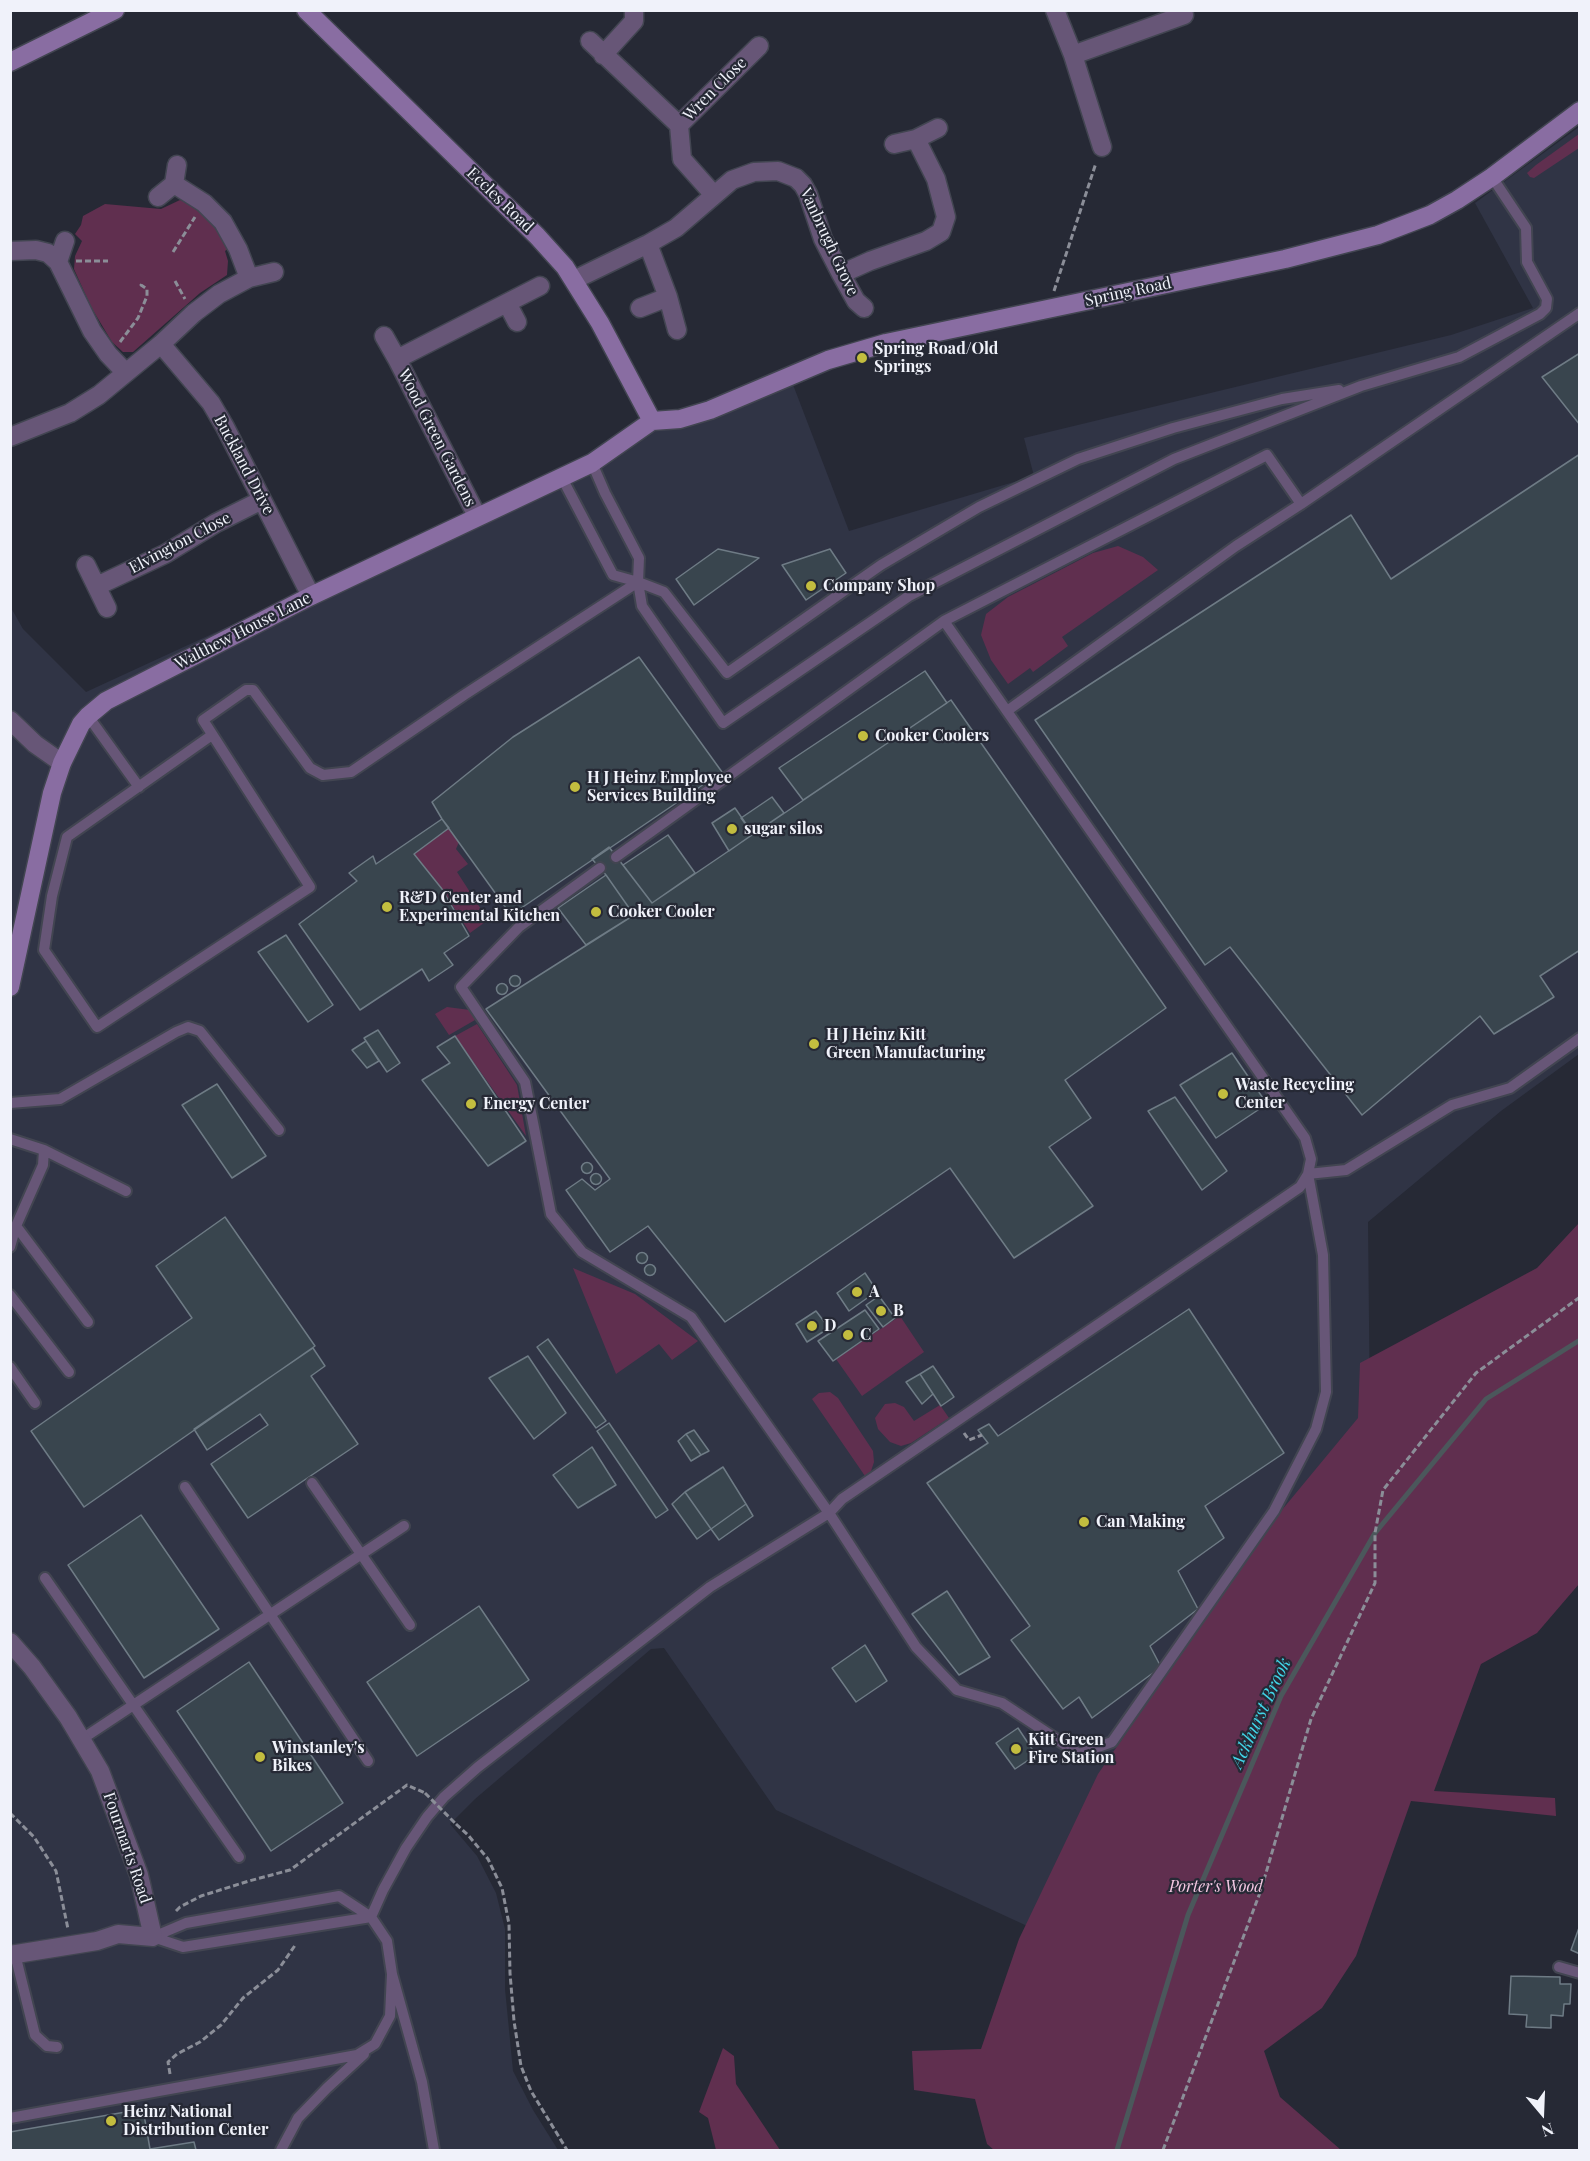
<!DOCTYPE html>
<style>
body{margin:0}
#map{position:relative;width:1590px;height:2161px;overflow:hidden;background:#262935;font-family:"Playfair Display",serif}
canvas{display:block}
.frame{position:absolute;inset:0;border:12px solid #f0f2fa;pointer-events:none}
.north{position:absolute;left:1512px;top:2083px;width:60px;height:60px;-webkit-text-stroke:4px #262935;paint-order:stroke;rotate:161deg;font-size:16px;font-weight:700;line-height:24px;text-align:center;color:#f0f2fa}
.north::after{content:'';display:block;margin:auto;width:21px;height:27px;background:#f0f2fa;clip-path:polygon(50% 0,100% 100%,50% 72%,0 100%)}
</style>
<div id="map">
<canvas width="1590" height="2161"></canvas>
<div class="frame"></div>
<div class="north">N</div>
</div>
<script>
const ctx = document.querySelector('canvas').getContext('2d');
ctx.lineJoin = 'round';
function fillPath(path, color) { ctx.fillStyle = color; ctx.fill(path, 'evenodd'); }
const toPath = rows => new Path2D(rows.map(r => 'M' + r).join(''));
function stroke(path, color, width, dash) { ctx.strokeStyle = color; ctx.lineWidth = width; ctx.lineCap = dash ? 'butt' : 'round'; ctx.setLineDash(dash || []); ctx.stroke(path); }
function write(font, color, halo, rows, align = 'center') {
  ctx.font = font + ' "Playfair Display",serif'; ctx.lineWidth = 4.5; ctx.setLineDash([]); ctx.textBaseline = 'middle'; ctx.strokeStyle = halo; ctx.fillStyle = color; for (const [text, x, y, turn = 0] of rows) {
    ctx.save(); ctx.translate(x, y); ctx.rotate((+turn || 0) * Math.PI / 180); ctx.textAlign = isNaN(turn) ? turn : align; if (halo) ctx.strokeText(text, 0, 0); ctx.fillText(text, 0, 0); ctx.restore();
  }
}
fillPath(toPath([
 [1579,127,1579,1054,1501,1111,1368,1222,1370,1420,1038,1931,776,1810,664,1648,651,1649,475,1799,450,1824,477,1856,496,1893,505,1929,505,1989,513,2071,533,2110,558,2150,11,2150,10,606,23,629,86,692,787,369,849,531,1034,476,1024,438,1451,335,1533,308,1475,203]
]), '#303445');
fillPath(toPath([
 [1579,134,1579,148,1534,178,1530,177,1527,173,1536,165],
 [180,200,194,204,213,223,229,248,225,251,228,261,227,275,200,293,133,352,123,352,112,342,91,307,74,269,75,256,82,241,75,234,81,225,83,216,105,204,161,209],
 [1118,546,1143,557,1158,570,1062,637,1068,646,1033,672,1030,668,1008,684,991,660,981,635,986,614,1008,597,1039,581,1093,553],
 [449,828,459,842,456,849,468,864,457,872,488,920,470,933,442,889,414,854],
 [447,1007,470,1010,475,1020,449,1035,435,1014],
 [477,1024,517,1085,526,1136,455,1036],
 [1579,1223,1579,1584,1537,1633,1481,1664,1434,1791,1555,1798,1556,1816,1411,1801,1356,1956,1322,2008,1264,2051,1280,2097,1341,2150,994,2150,987,2144,975,2099,914,2090,912,2051,981,2049,1019,1939,1098,1774,1272,1522,1358,1418,1360,1363,1537,1268],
 [573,1268,635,1294,698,1341,672,1360,659,1344,616,1374],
 [900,1316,924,1352,862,1396,836,1359],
 [830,1392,838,1398,873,1451,874,1462,871,1471,865,1476,812,1399,819,1393],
 [895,1403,904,1407,914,1421,940,1405,949,1418,911,1443,901,1446,890,1442,878,1429,875,1418,885,1404],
 [723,2048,734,2056,736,2084,780,2150,716,2150,708,2118,699,2112]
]), '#602f4f');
stroke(toPath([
 [1117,2150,1188,1915,1281,1696,1375,1533,1486,1399,1580,1340]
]), '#4b575b', 5);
const building = toPath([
 [1580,353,1580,425,1542,377,1580,353],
 [1580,454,1580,950,1540,976,1554,997,1494,1034,1480,1016,1362,1115,1230,947,1205,965,1035,720,1351,515,1391,579,1580,454],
 [718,549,759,558,694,605,676,579,718,549],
 [830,549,846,573,806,600,782,565,830,549],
 [639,657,722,772,511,915,442,819,432,802,513,737,639,657],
 [925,671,947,703,803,800,779,768,925,671],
 [951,700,1166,1008,1065,1080,1091,1118,1049,1147,1093,1206,1014,1258,950,1168,725,1322,648,1226,610,1252,566,1190,582,1179,595,1190,610,1179,486,1009,634,915,606,875,592,859,609,847,652,903,951,700],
 [772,797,784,813,753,834,741,818,772,797],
 [735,808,753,834,729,851,712,823,735,808],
 [442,819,449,828,414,854,442,889,469,936,444,953,453,965,429,981,422,969,360,1010,299,924,357,881,349,873,373,856,376,864,442,819],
 [668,835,695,873,652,903,623,865,668,835],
 [606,875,634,915,586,945,558,908,606,875],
 [286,935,333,1005,308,1022,258,952,286,935],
 '509.5 981a5.5 5.5 0 1 1 11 0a5.5 5.5 0 1 1-11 0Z',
 '496.5 989a5.5 5.5 0 1 1 11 0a5.5 5.5 0 1 1-11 0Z',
 [378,1030,400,1063,387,1072,364,1038,378,1030],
 [455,1036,526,1141,488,1166,422,1080,450,1063,437,1047,455,1036],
 [366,1041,379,1061,367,1068,352,1050,366,1041],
 [1232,1053,1267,1104,1216,1138,1180,1085,1232,1053],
 [217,1084,266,1156,232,1178,182,1105,217,1084],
 [1175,1097,1227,1171,1202,1190,1148,1111,1175,1097],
 '581.5 1168a5.5 5.5 0 1 1 11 0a5.5 5.5 0 1 1-11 0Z',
 '590.5 1179a5.5 5.5 0 1 1 11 0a5.5 5.5 0 1 1-11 0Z',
 [225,1217,315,1346,84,1507,31,1431,192,1318,156,1266,225,1217],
 '636.5 1258a5.5 5.5 0 1 1 11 0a5.5 5.5 0 1 1-11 0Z',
 '644.5 1270a5.5 5.5 0 1 1 11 0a5.5 5.5 0 1 1-11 0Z',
 [865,1273,877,1291,849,1311,837,1293,865,1273],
 [879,1296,895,1318,883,1327,866,1305,879,1296],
 [1189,1309,1284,1453,1205,1506,1224,1538,1178,1571,1198,1609,1150,1646,1161,1667,1092,1718,1079,1697,1063,1709,1011,1640,1030,1626,927,1483,988,1443,978,1430,989,1424,998,1436,1189,1309],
 [865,1310,879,1329,833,1361,818,1341,865,1310],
 [816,1311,829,1328,807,1342,796,1324,816,1311],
 [548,1339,606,1421,596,1428,537,1347,548,1339],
 [313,1348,325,1366,311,1376,358,1444,248,1518,211,1464,268,1425,260,1414,207,1450,194,1429,313,1348],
 [528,1356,566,1413,534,1439,489,1378,528,1356],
 [933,1366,954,1397,941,1406,920,1374,933,1366],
 [920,1374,933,1394,922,1404,906,1382,920,1374],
 [609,1423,668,1510,656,1518,597,1431,609,1423],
 [694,1430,709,1451,701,1455,686,1434,694,1430],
 [686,1434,701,1455,691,1461,678,1441,686,1434],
 [592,1447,616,1485,578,1508,553,1475,592,1447],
 [723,1467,746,1504,711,1529,685,1492,723,1467],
 [685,1492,711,1529,697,1539,672,1504,685,1492],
 [746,1504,753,1516,719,1540,711,1529,746,1504],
 [141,1515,219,1629,144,1678,68,1565,141,1515],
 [947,1591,990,1657,959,1675,912,1614,947,1591],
 [479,1606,529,1680,417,1756,367,1682,479,1606],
 [865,1645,887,1681,856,1702,832,1668,865,1645],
 [249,1662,343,1803,271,1851,177,1711,249,1662],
 [1018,1728,1036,1755,1015,1769,996,1743,1018,1728],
 [1580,1925,1580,1954,1571,1950,1580,1925],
 [1511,1976,1560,1977,1560,1984,1571,1984,1570,2004,1564,2004,1563,2016,1551,2015,1551,2028,1526,2027,1527,2015,1509,2014,1511,1976],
 [143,2109,150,2149,194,2142,196,2150,10,2150,10,2132,143,2109]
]);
fillPath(building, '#39454e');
stroke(building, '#6e7b85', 1.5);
const lane = toPath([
 [561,476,613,575,638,582,639,558,605,493,592,463],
 [638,582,642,606,723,723,909,596,1174,459,1361,386,1459,357,1540,314,1546,308,1547,299,1527,262,1526,228,1492,177],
 [638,582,664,592,727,673,881,565,979,507,1078,459,1173,428,1282,399,1339,390],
 [1007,711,1236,546,1301,504],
 [88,716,139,787],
 [212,735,67,837,52,896,44,950,97,1027,310,887,203,720,246,690,253,690,310,768,323,775,351,772,464,695,638,582],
 [616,857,944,621,1267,455,1301,504,1580,313],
 [600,868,519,927,461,987,525,1082,551,1214,582,1252,691,1317,829,1513,916,1647,957,1690,1002,1703,1079,1754,1112,1742,1274,1511,1316,1429,1326,1392,1323,1255,1308,1174,1311,1159,1305,1138,944,621],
 [10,1103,60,1099,176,1032,188,1027,200,1031,279,1130],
 [10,1139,44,1150,43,1165,16,1226,10,1247],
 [44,1150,126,1191],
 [1308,1174,1346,1170,1452,1105,1510,1088,1580,1038],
 [16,1226,88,1322],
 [10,1295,69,1372],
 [10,1367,35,1403],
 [312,1483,410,1625],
 [185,1487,368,1761],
 [45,1578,239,1857],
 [82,1739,404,1526],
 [371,1917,383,1890,406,1848,427,1817,444,1797,478,1767,710,1587,829,1513,842,1499,1300,1187,1308,1174],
 [153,1937,186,1923,339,1896,371,1917,387,1941,392,1974],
 [153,1937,183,1947,371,1917],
 [15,1954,35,2035,47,2046,57,2047],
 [1559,1967,1580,1973],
 [10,2118,357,2055,375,2044,390,2016,392,1974,422,2082,434,2150],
 [281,2150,298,2118,327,2088,364,2054]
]);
const street = toPath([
 [1055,10,1073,55,1102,147],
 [590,41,679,125],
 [603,55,634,21,634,10],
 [1073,55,1184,15],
 [894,144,916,139,938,128],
 [174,184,204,203,223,222,238,249,249,278],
 [714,195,682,159,679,125,759,46],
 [158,197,174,184,177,165],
 [648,244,668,297,677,330],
 [10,251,36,250,48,253,58,262,92,331,108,354,126,373],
 [58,262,65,241],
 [841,274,870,261,926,241,941,232,946,217,944,209,936,179,916,139],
 [574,280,648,244,676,228,732,180,754,172,778,171,796,178,803,185,808,194,823,239,841,274,856,301,864,308],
 [507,303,517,322],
 [640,308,668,297],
 [384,336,397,359],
 [161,344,194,313,219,294,249,278,274,272],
 [10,437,70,413,99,395,161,344,211,403,225,427,311,596],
 [477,516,397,359,540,286],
 [86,565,107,608],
 [97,586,165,554,216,523,262,500],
 [10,720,35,744,62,763],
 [10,1642,32,1667,68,1717,100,1771,139,1875,153,1937,118,1934,97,1941,10,1955]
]);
const secondary = toPath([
 [306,10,537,236,565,267,600,323,652,421],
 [10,62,115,10],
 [10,987,52,793,62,763,81,724,88,716,106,701,311,596,592,463,652,421,680,419,710,410,828,360,886,343,1285,259,1378,235,1430,215,1457,200,1492,177,1580,111]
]);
stroke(lane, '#424551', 14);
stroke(street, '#424551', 21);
stroke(secondary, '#424551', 21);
stroke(toPath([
 [173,252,195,217],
 [76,261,108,261],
 [175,281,185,299],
 [1054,291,1096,163],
 [120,342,138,318,147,296,147,289,141,285,142,283],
 [964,1433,969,1440,982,1435],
 [10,1813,34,1837,56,1871,68,1929],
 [456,1824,468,1835,488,1859,502,1888,509,1924,510,1973,514,2021,521,2066,531,2091,567,2150],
 [176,1911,180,1907,201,1896,249,1881,290,1870,407,1785,425,1793],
 [170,2074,168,2062,177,2054,200,2042,221,2025,243,1998,278,1970,296,1944],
 [1163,2150,1261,1890,1311,1719,1375,1583,1375,1533,1383,1490,1476,1373,1580,1297]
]), '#8b8e98', 3, [6, 3]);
stroke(lane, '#675677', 10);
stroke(street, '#675677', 18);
stroke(secondary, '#896da2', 18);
stroke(toPath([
 [425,1793,456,1824]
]), '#8b8e98', 3, [6, 3]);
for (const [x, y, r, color] of [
 [862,358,6,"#c3bd3f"],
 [811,586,6,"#c3bd3f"],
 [863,736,6,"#c3bd3f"],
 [575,787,6,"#c3bd3f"],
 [732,829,6,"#c3bd3f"],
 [387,907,6,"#c3bd3f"],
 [596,912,6,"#c3bd3f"],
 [814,1044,6,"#c3bd3f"],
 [1223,1094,6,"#c3bd3f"],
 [471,1104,6,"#c3bd3f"],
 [857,1292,6,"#c3bd3f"],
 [881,1311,6,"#c3bd3f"],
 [812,1326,6,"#c3bd3f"],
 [848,1335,6,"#c3bd3f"],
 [1084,1522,6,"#c3bd3f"],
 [1016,1749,6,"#c3bd3f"],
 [260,1757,6,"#c3bd3f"],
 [111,2121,6,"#c3bd3f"]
]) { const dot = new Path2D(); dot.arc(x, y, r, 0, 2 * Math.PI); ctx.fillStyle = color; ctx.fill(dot); stroke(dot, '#262935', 2); }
write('16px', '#f0f2fa', '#262935', [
 ["Wren Close",715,89,-45],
 ["Eccles Road",500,200,44],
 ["Vanbrugh Grove",829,242,65],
 ["Spring Road",1128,292,-12],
 ["Wood Green Gardens",437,438,63],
 ["Buckland Drive",244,465,62],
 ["Elvington Close",180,543,-28],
 ["Walthew House Lane",243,631,-27],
 ["Fourmarts Road",127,1848,71]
]);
write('bold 16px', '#f0f2fa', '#262935', [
 ["Spring Road/Old",874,349],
 ["Springs",874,367],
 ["Company Shop",823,586],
 ["Cooker Coolers",875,736],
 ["H J Heinz Employee",587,778],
 ["Services Building",587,796],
 ["sugar silos",744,829],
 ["R&D Center and",399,898],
 ["Experimental Kitchen",399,916],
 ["Cooker Cooler",608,912],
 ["H J Heinz Kitt",826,1035],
 ["Green Manufacturing",826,1053],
 ["Waste Recycling",1235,1085],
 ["Center",1235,1103],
 ["Energy Center",483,1104],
 ["A",869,1292],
 ["B",893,1311],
 ["D",824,1326],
 ["C",860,1335],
 ["Can Making",1096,1522],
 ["Kitt Green",1028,1740],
 ["Fire Station",1028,1758],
 ["Winstanley's",272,1748],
 ["Bikes",272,1766],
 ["Heinz National",123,2112],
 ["Distribution Center",123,2130]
], 'left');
write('italic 16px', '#f5c8e3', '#262935', [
 ["Porter's Wood",1216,1887]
]);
write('italic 18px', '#41d5e8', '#262935', [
 ["Ackhurst Brook",1261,1713,-65]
]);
</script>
